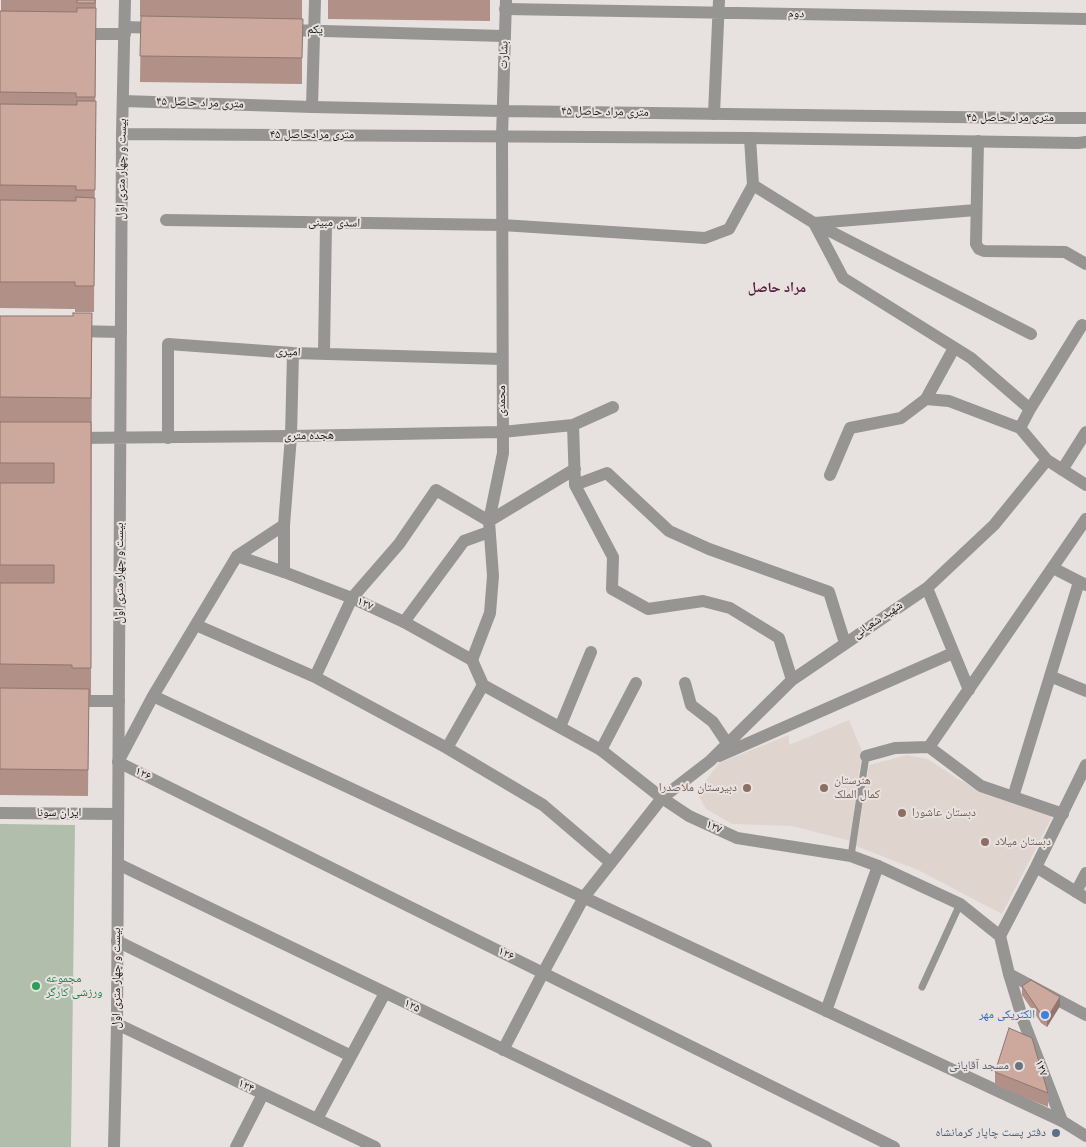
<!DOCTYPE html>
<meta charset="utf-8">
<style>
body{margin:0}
canvas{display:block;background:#e7e2df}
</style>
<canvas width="1086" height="1147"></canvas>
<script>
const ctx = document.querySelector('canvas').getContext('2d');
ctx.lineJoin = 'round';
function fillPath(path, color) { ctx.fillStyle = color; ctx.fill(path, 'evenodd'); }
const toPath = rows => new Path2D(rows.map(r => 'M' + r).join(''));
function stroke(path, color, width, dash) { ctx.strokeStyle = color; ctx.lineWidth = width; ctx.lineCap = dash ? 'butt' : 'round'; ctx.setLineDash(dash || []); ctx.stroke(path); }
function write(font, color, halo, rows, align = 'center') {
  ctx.font = font + ' "DM Sans","Noto Naskh Arabic",sans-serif'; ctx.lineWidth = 4; ctx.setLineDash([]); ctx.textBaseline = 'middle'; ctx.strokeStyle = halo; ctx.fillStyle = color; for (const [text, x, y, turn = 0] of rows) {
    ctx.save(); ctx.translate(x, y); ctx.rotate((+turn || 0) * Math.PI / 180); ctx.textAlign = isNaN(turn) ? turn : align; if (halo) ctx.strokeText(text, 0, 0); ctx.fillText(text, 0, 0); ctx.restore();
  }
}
fillPath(toPath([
 [849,720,862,751,850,841,792,826,732,824,706,809,699,796,706,780,719,763,789,735,789,745],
 [907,755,928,759,958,779,989,794,1053,815,1002,914,918,870,856,846,869,765]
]), '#e0d5ce');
fillPath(toPath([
 [0,824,75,825,71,1147,0,1147]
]), '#b1beac');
stroke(toPath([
 [851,856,866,756],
 [922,987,960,904]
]), '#979594', 7);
stroke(toPath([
 [505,9,1086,19],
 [125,27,158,28],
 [288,30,504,36],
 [80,34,125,34],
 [312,107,315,0],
 [714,114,719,0],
 [750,138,753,185,814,223,1031,334],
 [978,141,976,244,979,249,984,251,1065,252,1086,264],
 [166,220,502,225,705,238,729,229,753,185],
 [814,223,843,278,971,358,1030,409,1020,428,1047,460],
 [815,223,976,210],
 [75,331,121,332],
 [293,353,291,436,502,432,573,425,613,407],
 [324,353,326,223],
 [926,399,954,348],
 [1030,409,1082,325],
 [573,425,575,485,613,557,612,589,648,609,703,601,730,608,779,638,792,680],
 [168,438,168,344,293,353,502,359],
 [1062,470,1086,432],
 [830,475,850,428,901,418,926,399,949,401,1020,428],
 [575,485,607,473,669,531,709,549,829,592,845,643],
 [237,556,153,696,118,762,894,1147],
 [1053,568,1086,585],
 [284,572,237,556,284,525],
 [927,588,969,690],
 [404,622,464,541,489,532],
 [196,625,315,677,447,748,483,685],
 [472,660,490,613,493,576,489,521,503,453,502,137],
 [1050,676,1086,691],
 [315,677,352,598,399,544,436,490,489,521,575,469],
 [685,683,691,705,713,722,727,743],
 [153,696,1062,1121],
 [71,701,119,701],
 [560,727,591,652],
 [929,747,1086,519],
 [447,748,543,805,611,863],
 [601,750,636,683],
 [719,756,953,653],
 [866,756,895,748,929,747,981,786,1063,814],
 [1013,797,1079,582],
 [118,864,706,1147],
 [1036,867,1086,898],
 [1076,892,1086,873],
 [1000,936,1036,867,1086,765],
 [117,941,351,1056],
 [1009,974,1086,1015],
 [826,1011,878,866],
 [117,1024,375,1147],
 [503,1050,543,973,584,897,662,798,710,761,792,680,927,588,994,525,1047,460,1086,485],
 [317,1119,385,993],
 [236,1147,263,1094]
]), '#979594', 12);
stroke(toPath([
 [123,101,312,107,502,111,1026,118,1086,118],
 [122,134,750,138,1078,143,1086,142],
 [502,137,506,0],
 [75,438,291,436,284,525,284,572,352,598,404,622,472,660,483,685,601,750,662,798,689,816,737,838,851,856,878,866,960,904,1000,936,1009,974,1023,1020,1062,1121,1086,1136],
 [0,813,118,814],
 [114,1147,117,1024,122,134,125,0]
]), '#979594', 12);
fillPath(toPath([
 [1,0,96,0,94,312,75,312,75,309,0,308,0,11,1,11],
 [140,0,302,0,302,84,140,82,141,16,140,16],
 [328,0,490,0,490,21,328,19],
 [92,313,91,695,89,695,88,796,0,795,0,316,73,316],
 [1022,986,1060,1006,1047,1027,1041,1023,1022,995],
 [995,1072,1048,1093,1048,1107,995,1085]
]), '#b09087');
fillPath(toPath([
 [1060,997,1060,1006,1047,1027,1047,1018]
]), '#90766e');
const building = toPath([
 [77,0,95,0,95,3,77,3,77,0],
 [77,8,96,8,95,97,76,97,76,93,0,92,0,11,77,12,77,8],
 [141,16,303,19,302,58,140,56,141,16],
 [77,101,96,101,95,190,76,190,76,186,0,185,0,104,77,105,77,101],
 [76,197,95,198,94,286,75,286,75,282,0,282,0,200,76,201,76,197],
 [73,313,92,313,91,398,0,397,0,316,73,316,73,313],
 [0,422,91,422,91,668,72,668,72,665,0,664,0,583,54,583,54,565,0,565,0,483,54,483,54,463,0,463,0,422],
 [0,688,89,689,88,770,0,769,0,688],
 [1031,980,1060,997,1047,1018,1041,1014,1022,986,1031,980],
 [1009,1028,1032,1038,1048,1093,995,1072,1009,1028]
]);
fillPath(building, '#cda89d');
stroke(building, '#90766e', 1);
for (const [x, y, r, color] of [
 [747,788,5,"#8d6e63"],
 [824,788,5,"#8d6e63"],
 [902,813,5,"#8d6e63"],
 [985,842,5,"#8d6e63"],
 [36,986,5,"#2e9e5b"],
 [1045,1015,5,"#3f7fe0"],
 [1019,1066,5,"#6b7280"],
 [1056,1133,5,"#5c6f8a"]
]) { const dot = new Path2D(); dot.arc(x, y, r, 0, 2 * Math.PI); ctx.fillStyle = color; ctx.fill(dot); stroke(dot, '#e7e2df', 2); }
write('12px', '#1b1918', '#e7e2df', [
 ["دوم",796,14,1],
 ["یکم",315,30,1],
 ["بشارت",504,55,-88],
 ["۴۵ متری مراد حاصل",200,103,2],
 ["۴۵ متری مراد حاصل",605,112,1],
 ["۴۵ متری مراد حاصل",1010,118],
 ["۴۵ متری مرادحاصل",312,135],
 ["بیست و چهار متری اول",122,169,-89],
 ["اسدی مبینی",334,223,1],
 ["امیری",288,352,3],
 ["محمدی",502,401,-90],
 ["هجده متری",309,436,-1],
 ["بیست و چهار متری اول",120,573,-90],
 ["۱۲۷",365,604,24],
 ["شهید شعبانی",878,620,-34],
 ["۱۲۶",143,774,26],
 ["ایران سونا",59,813],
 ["۱۲۷",714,827,25],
 ["۱۲۶",506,954,26],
 ["بیست و چهار متری اول",117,978,-90],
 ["۱۲۵",412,1006,26],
 ["۱۲۷",1041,1068,69],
 ["۱۲۴",246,1086,26]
]);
write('12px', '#785e54', '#e7e2df', [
 ["هنرستان",834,781],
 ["کمال الملک",834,795],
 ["دبیرستان ملاصدرا",737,788,"right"],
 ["دبستان عاشورا",912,813],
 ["دبستان میلاد",995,842]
], 'left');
write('12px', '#27864d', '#e7e2df', [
 ["مجموعه",46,979],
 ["ورزشی کارگر",46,993]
], 'left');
write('12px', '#366cbe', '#e7e2df', [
 ["الکتریکی مهر",1035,1015]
], 'right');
write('12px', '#5b616d', '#e7e2df', [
 ["مسجد آقایانی",1009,1066]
], 'right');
write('12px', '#4e5e75', '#e7e2df', [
 ["دفتر پست چاپار کرمانشاه",1046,1133]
], 'right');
write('bold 14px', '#57183b', '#e7e2df', [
 ["مراد حاصل",777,288]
]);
</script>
